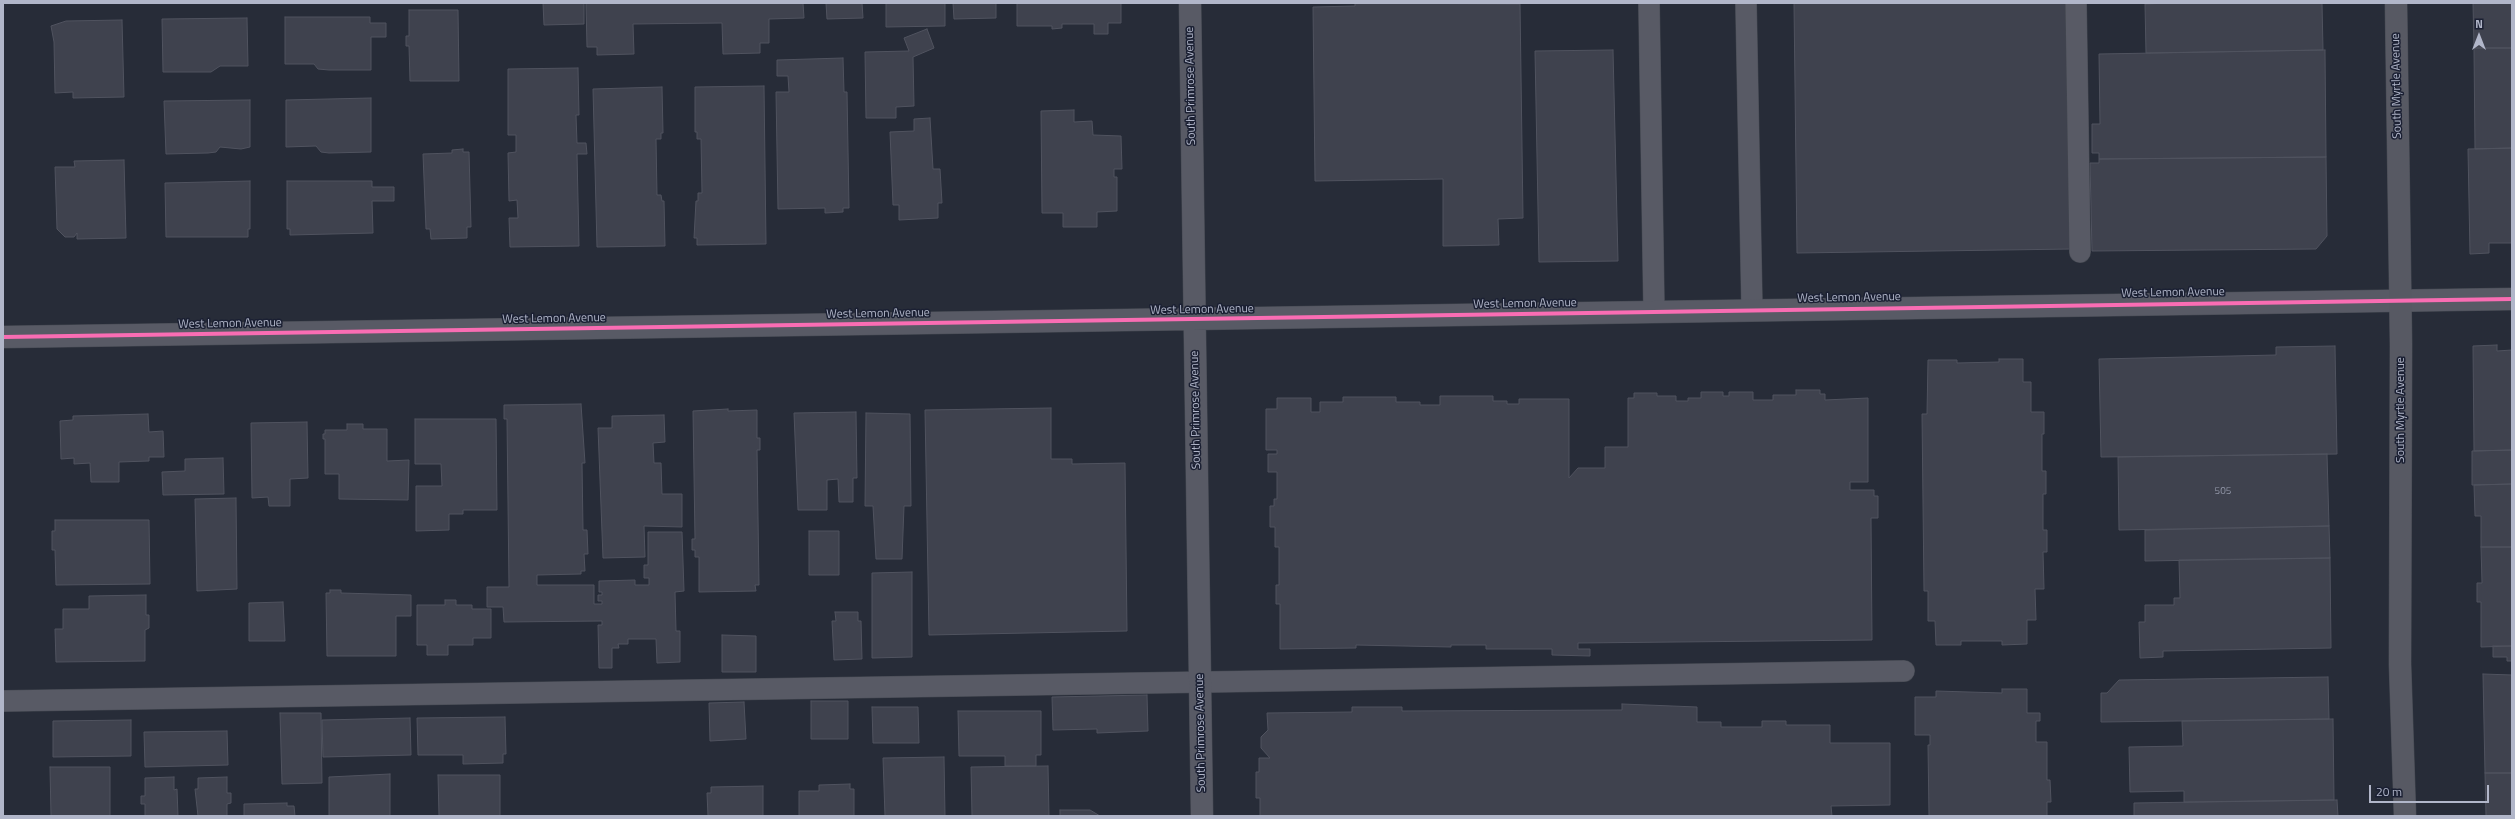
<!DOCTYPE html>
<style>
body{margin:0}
#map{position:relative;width:2515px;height:819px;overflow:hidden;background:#272c38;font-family:"Titillium Web",sans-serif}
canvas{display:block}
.frame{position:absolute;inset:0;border:4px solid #b1b6c9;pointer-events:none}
.north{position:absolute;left:2459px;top:16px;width:40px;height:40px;-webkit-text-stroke:3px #1b2033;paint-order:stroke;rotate:0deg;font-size:11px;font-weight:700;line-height:16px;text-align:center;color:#b1b6c9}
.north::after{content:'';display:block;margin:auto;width:14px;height:18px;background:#b1b6c9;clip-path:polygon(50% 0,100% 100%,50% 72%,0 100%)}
.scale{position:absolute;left:2369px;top:785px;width:120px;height:18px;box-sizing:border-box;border:2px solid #b1b6c9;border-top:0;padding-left:5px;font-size:12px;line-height:14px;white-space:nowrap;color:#b1b6c9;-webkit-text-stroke:3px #1b2033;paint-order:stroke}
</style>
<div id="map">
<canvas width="2515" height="819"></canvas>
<div class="frame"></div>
<div class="north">N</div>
<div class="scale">20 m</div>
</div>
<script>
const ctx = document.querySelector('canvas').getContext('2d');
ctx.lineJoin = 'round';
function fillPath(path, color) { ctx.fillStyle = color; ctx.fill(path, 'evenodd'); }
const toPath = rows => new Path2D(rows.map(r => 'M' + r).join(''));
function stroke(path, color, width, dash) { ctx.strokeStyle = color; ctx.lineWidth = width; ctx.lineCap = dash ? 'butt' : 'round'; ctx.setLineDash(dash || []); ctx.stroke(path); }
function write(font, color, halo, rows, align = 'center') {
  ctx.font = font + ' "Titillium Web",sans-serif'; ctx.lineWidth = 3; ctx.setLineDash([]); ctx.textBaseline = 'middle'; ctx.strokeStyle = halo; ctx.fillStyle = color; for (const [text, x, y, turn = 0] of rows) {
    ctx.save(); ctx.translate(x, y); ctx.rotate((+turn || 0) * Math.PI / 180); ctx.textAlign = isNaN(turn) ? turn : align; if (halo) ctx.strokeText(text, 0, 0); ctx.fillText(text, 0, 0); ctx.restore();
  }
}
const building = toPath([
 [543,3,584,3,584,24,544,25,543,3],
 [586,3,803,3,804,18,769,19,769,43,760,43,760,53,723,54,722,23,633,24,634,54,597,55,597,47,587,47,586,3],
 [826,3,862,3,863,18,827,19,826,3],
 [886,3,945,3,945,26,886,27,886,3],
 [953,3,996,3,996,18,954,19,953,3],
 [1017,3,1121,3,1121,23,1108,23,1108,34,1094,34,1094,24,1062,24,1062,28,1052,29,1052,26,1017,26,1017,3],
 [1355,3,1520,4,1523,218,1498,219,1499,245,1443,246,1443,179,1315,181,1313,7,1355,6,1355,3],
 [1794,3,2069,3,2072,249,1797,253,1794,3],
 [2170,3,2322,3,2323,50,2146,53,2145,4,2170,3],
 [2473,3,2512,3,2512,48,2474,48,2473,3],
 [409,10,458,10,459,81,410,81,409,46,406,46,406,36,409,36,409,10],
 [285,17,370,17,370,23,386,23,386,37,371,37,371,70,329,70,318,69,314,64,285,64,285,17],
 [247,18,248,66,220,66,211,72,163,72,162,19,247,18],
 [122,20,124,97,73,98,73,92,55,93,54,42,51,26,66,21,122,20],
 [927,29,934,48,913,57,914,106,896,107,896,118,866,118,865,52,909,51,904,38,927,29],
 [2474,48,2512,48,2512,148,2475,149,2474,48],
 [1613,50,1618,261,1539,262,1535,51,1613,50],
 [2325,50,2326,157,2099,159,2099,153,2092,153,2092,124,2100,124,2099,54,2325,50],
 [843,58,844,92,847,92,849,208,843,208,843,212,825,213,825,208,778,209,776,92,789,92,788,76,777,76,777,60,843,58],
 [578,68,579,115,576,115,577,143,586,143,587,154,577,154,579,246,510,247,509,218,518,218,517,200,509,201,508,153,516,152,516,135,508,135,508,69,578,68],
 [764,86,766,244,697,245,697,238,694,238,696,201,698,201,698,193,702,193,701,139,697,139,697,132,695,132,695,87,764,86],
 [662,87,663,133,661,133,661,139,656,139,657,195,661,195,662,201,664,201,665,246,597,247,593,89,662,87],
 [371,98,371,152,329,153,321,152,316,146,286,147,286,100,371,98],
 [250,100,250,147,241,149,220,147,216,152,208,153,166,154,164,101,250,100],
 [1074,110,1074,122,1092,121,1093,135,1121,136,1122,169,1114,169,1114,177,1117,177,1117,211,1097,212,1097,227,1063,227,1063,213,1042,213,1041,111,1074,110],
 [930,118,933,169,940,169,942,203,938,203,938,218,899,220,899,205,893,205,890,132,914,131,914,119,930,118],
 [2512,148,2512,243,2489,243,2489,253,2470,254,2468,149,2512,148],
 [463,149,463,152,469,152,471,227,467,227,467,238,431,239,430,229,426,229,423,154,452,153,452,150,463,149],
 [2326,157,2327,236,2316,249,2092,251,2090,163,2099,163,2099,159,2326,157],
 [124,160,126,238,77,239,77,233,74,237,65,237,57,229,55,167,75,167,74,161,124,160],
 [250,181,250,229,248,229,248,237,166,237,165,183,250,181],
 [287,181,372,181,372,187,394,187,394,201,372,201,373,233,290,235,290,229,287,229,287,181],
 [2497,345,2497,351,2512,350,2512,450,2474,451,2473,346,2497,345],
 [2335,346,2337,454,2101,457,2099,359,2276,355,2276,347,2335,346],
 [1999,359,2023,359,2023,382,2031,382,2031,412,2044,412,2044,434,2042,434,2042,471,2046,471,2046,494,2043,494,2043,530,2047,530,2047,552,2043,552,2044,589,2035,589,2036,620,2027,620,2027,644,2002,645,2002,641,1961,641,1961,645,1936,645,1935,621,1928,621,1928,591,1924,591,1922,414,1927,414,1928,360,1957,360,1957,363,1999,362,1999,359],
 [1796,390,1820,390,1820,394,1825,394,1825,400,1868,398,1868,482,1850,482,1850,490,1874,490,1874,496,1878,496,1878,518,1871,518,1872,640,1578,643,1578,649,1590,649,1590,656,1552,655,1552,649,1486,649,1486,645,1451,645,1451,647,1356,645,1356,648,1280,649,1280,604,1276,604,1276,585,1279,585,1279,547,1275,547,1275,527,1270,527,1270,506,1274,506,1274,499,1277,499,1277,472,1268,472,1268,454,1277,454,1277,450,1266,450,1266,409,1277,409,1277,398,1311,398,1311,412,1320,412,1320,402,1343,402,1343,397,1396,397,1396,402,1420,402,1420,405,1440,405,1440,396,1493,396,1493,401,1507,401,1507,404,1519,404,1519,399,1569,399,1569,478,1578,468,1605,468,1605,447,1628,447,1628,398,1634,398,1634,393,1657,393,1657,396,1676,396,1676,401,1688,401,1688,398,1701,398,1701,392,1723,392,1723,396,1729,396,1729,392,1753,392,1753,400,1773,400,1773,395,1796,395,1796,390],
 [581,404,585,463,582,463,583,530,587,530,588,554,584,554,585,571,581,571,581,574,537,575,537,585,594,585,594,604,602,604,602,601,598,601,598,595,602,595,602,592,599,592,599,581,635,580,635,585,649,585,649,578,644,578,644,565,648,565,648,532,682,532,684,591,675,592,676,631,680,631,680,662,657,663,656,639,628,639,628,644,618,644,619,648,612,648,612,668,599,668,598,625,602,625,602,621,504,622,503,607,487,607,487,587,509,587,507,419,504,419,504,405,581,404],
 [1051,408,1051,459,1072,459,1072,464,1125,463,1127,631,929,635,925,410,1051,408],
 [728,409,728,411,757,410,757,438,760,438,760,450,757,450,759,585,755,585,756,591,699,592,699,557,695,557,695,550,692,550,692,539,695,539,693,411,728,409],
 [856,412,857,478,853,478,853,502,839,502,838,479,827,480,827,510,798,510,794,413,856,412],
 [866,413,910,414,911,506,904,506,902,559,876,559,873,506,865,506,866,413],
 [148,414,149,432,163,431,164,457,149,457,149,461,119,462,119,482,91,482,90,463,74,464,74,458,61,459,60,421,73,420,73,416,148,414],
 [664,415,665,442,653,443,654,463,661,463,662,494,682,494,682,527,644,526,645,557,603,558,598,428,612,428,612,416,664,415],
 [415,419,496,419,497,510,463,510,463,514,449,514,449,530,416,531,416,486,442,486,441,464,415,464,415,419],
 [307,422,308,478,290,479,290,506,269,506,268,497,252,498,251,423,307,422],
 [347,424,363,424,363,429,387,429,387,461,409,460,408,500,339,499,339,474,325,474,325,439,323,439,323,434,325,434,325,430,347,430,347,424],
 [2512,450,2512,484,2472,485,2472,451,2512,450],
 [2327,454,2329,526,2119,530,2118,457,2327,454],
 [223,458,224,494,163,495,162,472,185,471,185,459,223,458],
 [2512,484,2512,547,2481,547,2481,516,2475,516,2474,485,2512,484],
 [236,498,237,589,197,591,195,499,236,498],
 [55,520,149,520,150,584,56,585,55,550,52,550,52,531,55,531,55,520],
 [2329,526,2330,558,2145,561,2145,530,2329,526],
 [809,531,839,531,839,575,809,575,809,531],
 [2481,547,2512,547,2512,646,2481,647,2481,602,2477,602,2477,583,2482,583,2481,547],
 [2330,558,2331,648,2163,651,2163,657,2140,658,2139,622,2145,622,2145,605,2174,605,2174,598,2180,598,2179,560,2330,558],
 [912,572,912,657,872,658,872,573,912,572],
 [330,590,341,590,341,593,411,595,411,616,396,616,396,656,327,656,326,593,330,593,330,590],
 [146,595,146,615,149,615,149,628,145,630,145,661,56,662,55,629,63,629,63,609,89,609,89,596,146,595],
 [445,600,456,600,456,605,472,605,472,609,491,609,491,638,473,638,473,645,448,645,448,655,427,655,427,645,417,645,417,605,445,605,445,600],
 [283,602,285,641,249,641,249,603,283,602],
 [835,612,858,612,858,621,861,621,862,659,834,660,832,621,836,621,835,612],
 [722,635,756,636,756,672,722,672,722,635],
 [2493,646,2512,646,2512,661,2507,661,2507,657,2493,657,2493,646],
 [2483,674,2512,675,2512,773,2485,773,2483,674],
 [2328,677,2329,719,2101,722,2101,693,2107,693,2119,680,2328,677],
 [2002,689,2027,689,2027,713,2040,713,2040,721,2036,721,2036,742,2047,742,2047,780,2050,780,2051,802,2047,802,2047,816,1929,816,1928,745,1930,745,1930,735,1915,735,1915,697,1936,697,1936,691,2002,693,2002,689],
 [1147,695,1148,731,1097,733,1097,729,1053,730,1052,697,1147,695],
 [811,701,848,701,848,739,811,739,811,701],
 [744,702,746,739,710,741,709,703,744,702],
 [1622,704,1697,707,1697,722,1721,722,1721,727,1762,727,1762,721,1786,721,1786,725,1830,725,1830,743,1890,743,1890,805,1831,806,1832,816,1260,816,1260,798,1256,798,1256,772,1259,772,1259,758,1270,758,1261,748,1261,737,1268,730,1267,713,1352,712,1352,707,1402,707,1402,711,1622,710,1622,704],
 [872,707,918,707,919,743,873,743,872,707],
 [958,711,1041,711,1041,755,1036,755,1036,766,1005,766,1005,756,959,756,958,711],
 [280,713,321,713,322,783,282,784,280,713],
 [505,717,506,754,503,754,503,763,463,764,463,755,418,755,417,718,505,717],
 [410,718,411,755,323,757,322,720,410,718],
 [2333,719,2334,800,2184,802,2184,791,2130,792,2129,747,2183,746,2182,721,2333,719],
 [131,720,131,756,53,757,53,721,131,720],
 [227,731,228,765,145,767,144,732,227,731],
 [944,757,945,816,885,816,883,758,944,757],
 [1048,766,1049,816,972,816,971,767,1048,766],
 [50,767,110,767,110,816,51,816,50,767],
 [2485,773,2512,773,2512,816,2486,816,2485,773],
 [390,774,390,816,329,816,329,777,390,774],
 [438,775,500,775,500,816,439,816,438,775],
 [174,777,174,790,177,789,178,816,145,816,145,804,141,804,141,796,145,796,145,778,174,777],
 [227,777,227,793,231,793,231,803,227,804,227,816,198,816,195,789,198,789,198,778,227,777],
 [850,784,850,789,854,789,854,816,799,816,799,791,819,791,819,785,850,784],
 [763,786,763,816,708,816,707,793,711,793,711,787,763,786],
 [2337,800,2338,816,2134,816,2134,803,2337,800],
 [287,803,287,806,294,806,295,816,244,816,244,804,287,803],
 [1060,810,1090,810,1100,816,1060,816,1060,810]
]);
fillPath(building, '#3f424e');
stroke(building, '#50535f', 1);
const service = toPath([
 [1649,3,1654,312],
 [1746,3,1752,310],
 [2076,3,2080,252],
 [3,701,1904,671]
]);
const minor = toPath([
 [1190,3,1202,816],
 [3,337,2512,299]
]);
const secondary = toPath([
 [2396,3,2401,344,2400,664,2405,816]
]);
stroke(service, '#444851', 22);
stroke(minor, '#444851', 23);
stroke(secondary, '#444851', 23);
stroke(service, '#585a65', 21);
stroke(minor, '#585a65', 22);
stroke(secondary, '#575963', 22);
stroke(toPath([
 [3,337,2512,299]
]), '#f96db3', 4);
write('10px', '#9499aa', null, [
 ["505",2223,492]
]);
write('12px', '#b1b6c9', '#1b2033', [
 ["South Primrose Avenue",1191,86,-91],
 ["South Myrtle Avenue",2397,86,-91],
 ["West Lemon Avenue",2173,293,-1],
 ["West Lemon Avenue",1849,298,-1],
 ["West Lemon Avenue",1525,304,-1],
 ["West Lemon Avenue",1202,310,-1],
 ["West Lemon Avenue",878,314,-1],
 ["West Lemon Avenue",554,319,-1],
 ["West Lemon Avenue",230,324,-1],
 ["South Primrose Avenue",1196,410,-91],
 ["South Myrtle Avenue",2401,410,-90],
 ["South Primrose Avenue",1201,733,-91]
]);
</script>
